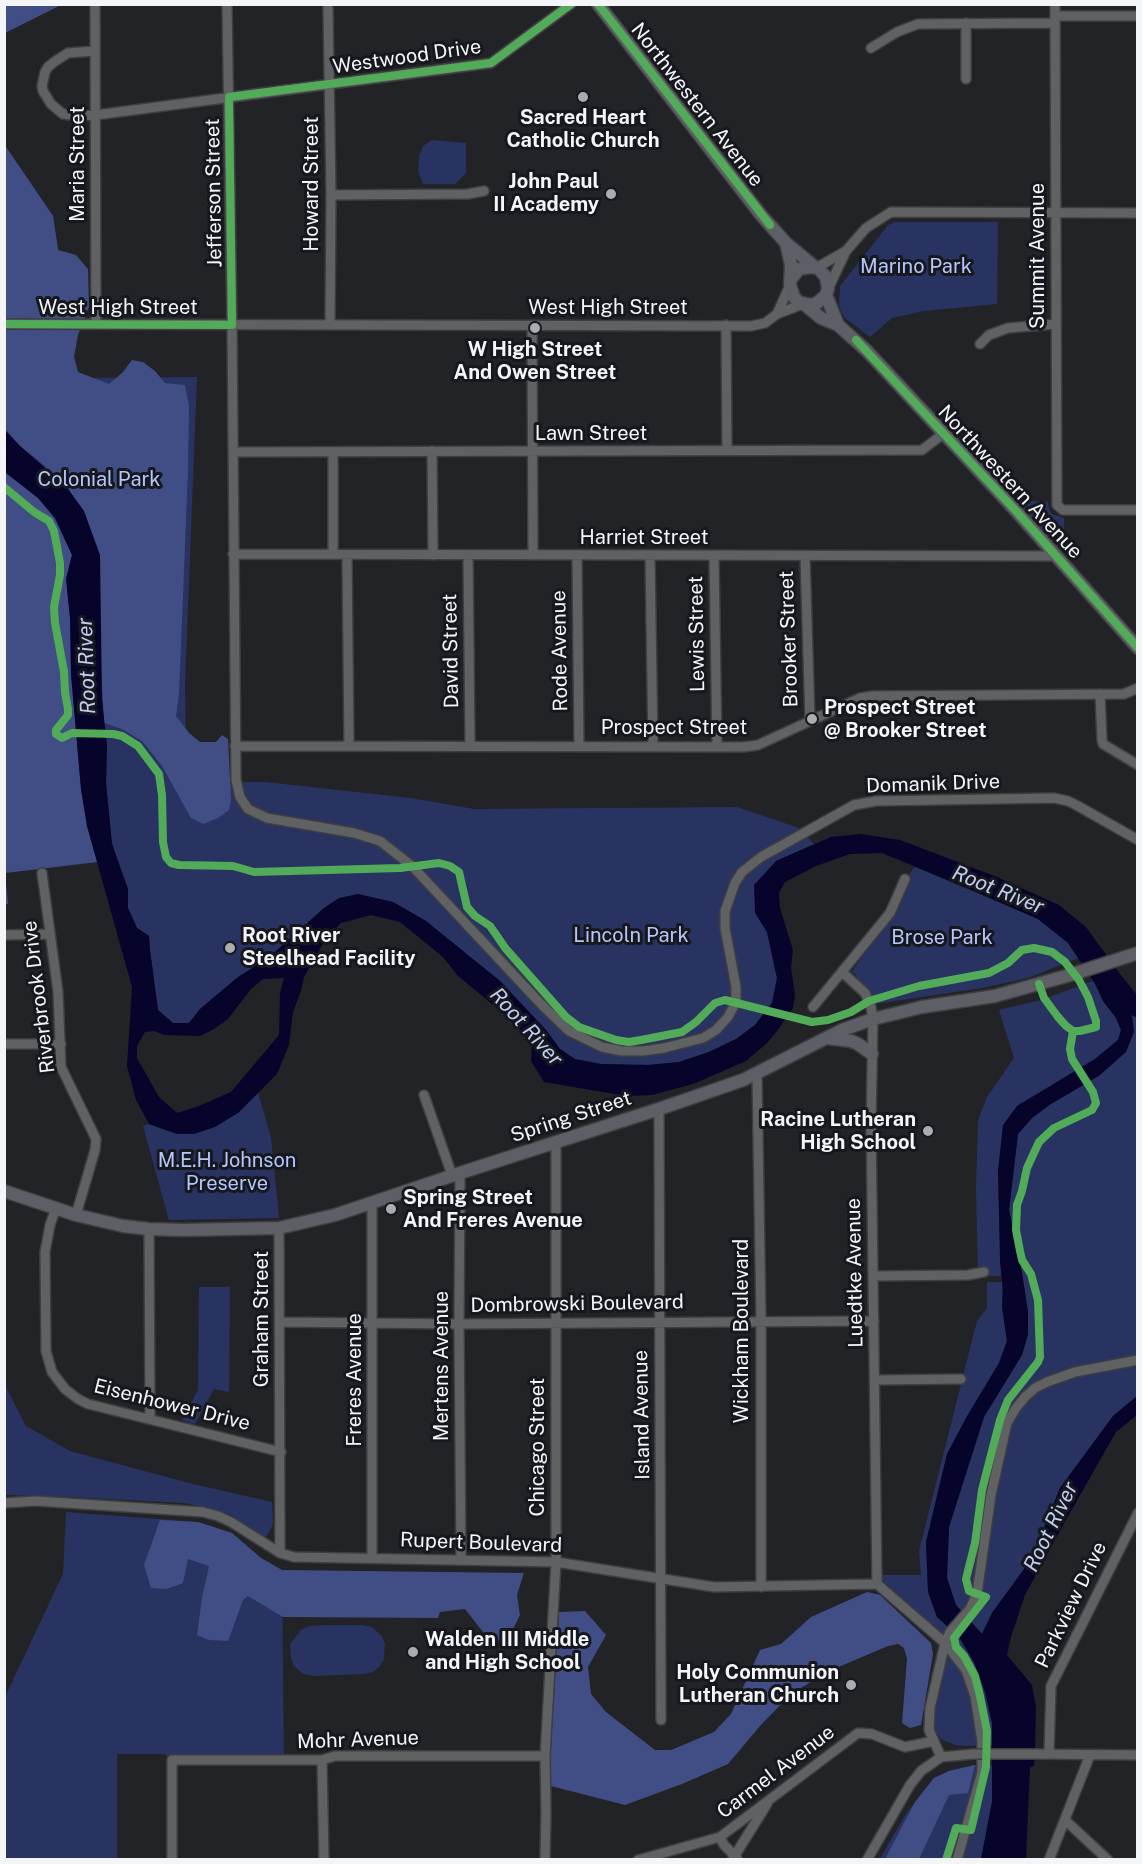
<!DOCTYPE html>
<style>
body{margin:0}
#map{position:relative;width:1142px;height:1864px;overflow:hidden;background:#222326;font-family:"Public Sans",sans-serif}
canvas{display:block}
.frame{position:absolute;inset:0;border:6px solid #f3f5f9;pointer-events:none}
</style>
<div id="map">
<canvas width="1142" height="1864"></canvas>
<div class="frame"></div>
</div>
<script>
const ctx = document.querySelector('canvas').getContext('2d');
ctx.lineJoin = 'round';
function fillPath(path, color) { ctx.fillStyle = color; ctx.fill(path, 'evenodd'); }
const toPath = rows => new Path2D(rows.map(r => 'M' + r).join(''));
function stroke(path, color, width, dash) { ctx.strokeStyle = color; ctx.lineWidth = width; ctx.lineCap = dash ? 'butt' : 'round'; ctx.setLineDash(dash || []); ctx.stroke(path); }
function write(font, color, halo, rows, align = 'center') {
  ctx.font = font + ' "Public Sans",sans-serif'; ctx.lineWidth = 6; ctx.setLineDash([]); ctx.textBaseline = 'middle'; ctx.strokeStyle = halo; ctx.fillStyle = color; for (const [text, x, y, turn = 0] of rows) {
    ctx.save(); ctx.translate(x, y); ctx.rotate((+turn || 0) * Math.PI / 180); ctx.textAlign = isNaN(turn) ? turn : align; if (halo) ctx.strokeText(text, 0, 0); ctx.fillText(text, 0, 0); ctx.restore();
  }
}
fillPath(toPath([
 [432,140,466,143,466,173,455,184,423,184,418,171,419,156,423,146],
 [4,144,53,216,63,278,71,378,197,377,185,685,186,750,229,782,265,782,411,798,474,809,737,807,799,828,814,844,776,861,755,913,767,932,777,978,772,1003,755,1025,736,1039,709,1052,679,1062,648,1065,601,1064,575,1059,560,1049,546,1030,500,981,426,921,393,902,358,894,324,908,267,959,238,977,200,1009,189,1023,173,1023,158,1010,150,950,149,936,137,928,128,908,128,889,112,844,106,783,107,746,101,687,72,689,81,789,87,826,97,862,5,873,8,904,5,904],
 [895,222,998,222,997,304,924,311,892,318,870,337,845,318,839,306,840,286,888,225],
 [1016,500,1048,502,1049,509,1052,514,1064,518,1064,554],
 [915,867,1038,919,1068,943,1078,958,1028,978,982,988,875,1004,868,988,857,979,856,974,852,972,890,913,905,879],
 [1093,981,1103,1001,1116,1018,1121,1030,1118,1040,1095,1059,1017,1106,998,1170,1001,1276,978,1276,976,1188,978,1120,987,1097,1014,1058,999,1010,1041,1000],
 [1132,1015,1138,1018,1137,1396,1113,1416,1060,1488,1032,1558,992,1613,982,1634,956,1605,947,1578,949,1527,984,1417,1022,1355,1028,1334,1028,1312,1022,1273,1009,1210,1018,1134,1032,1118,1051,1104,1100,1075],
 [258,1093,271,1137,279,1218,169,1220,143,1126,149,1124,177,1134,238,1113],
 [987,1282,1002,1282,1002,1307,1007,1341,999,1363,966,1418,947,1454,926,1542,928,1592,937,1617,959,1637,974,1662,985,1692,992,1723,992,1745,966,1746,955,1745,941,1739,936,1732,934,1726,935,1711,949,1645,931,1625,883,1581,881,1575,921,1575,919,1551,977,1321,987,1308],
 [199,1287,230,1287,229,1392,214,1389,195,1424,182,1420,198,1390],
 [4,1383,26,1426,70,1451,189,1483,272,1502,273,1524,267,1536,264,1537,258,1534,230,1514,212,1509,184,1503,70,1497,5,1495],
 [66,1512,198,1522,232,1533,261,1558,282,1570,284,1760,172,1760,164,1754,117,1754,117,1859,5,1860,5,1697,63,1574],
 [324,1625,362,1625,372,1627,381,1635,385,1643,384,1659,380,1666,373,1672,364,1674,314,1676,303,1674,294,1666,291,1659,290,1644,301,1630,310,1626],
 [975,1765,992,1765,992,1802,981,1859,879,1860,906,1814,934,1778,949,1771]
]), '#293362');
fillPath(toPath([
 [5,4,61,4,61,5,5,33],
 [4,144,53,216,58,250,76,255,88,269,89,307,78,335,74,357,78,372,109,384,123,372,132,360,143,362,155,371,165,383,185,385,189,406,188,471,179,693,176,716,189,733,200,742,216,742,222,735,228,739,231,800,229,810,218,818,203,824,191,818,162,766,142,741,122,729,104,723,100,649,100,555,44,465,20,446,5,429],
 [4,472,38,498,55,519,72,555,66,579,70,618,71,674,81,789,87,826,97,862,5,873,8,904,5,904],
 [160,1520,198,1522,232,1533,261,1558,282,1570,524,1573,517,1595,520,1615,509,1637,486,1645,483,1632,465,1609,440,1612,438,1618,283,1617,248,1596,243,1600,228,1641,209,1640,197,1635,202,1598,209,1566,188,1559,183,1583,167,1589,151,1588,144,1565],
 [867,1592,880,1595,931,1643,933,1654,921,1725,910,1728,902,1723,907,1659,904,1648,898,1644,888,1646,829,1671,791,1694,760,1726,728,1764,682,1784,625,1805,551,1786,551,1747,559,1612,585,1611,606,1635,588,1667,591,1694,606,1712,655,1750,671,1750,714,1732,731,1714,760,1650,781,1644,811,1617],
 [975,1765,968,1793,949,1795,919,1859,885,1859,915,1802,934,1778,949,1771]
]), '#414e86');
fillPath(toPath([
 [4,429,20,446,66,486,84,511,100,555,102,700,107,746,106,783,112,844,128,889,128,908,137,928,149,936,150,950,158,1010,173,1023,189,1023,200,1009,238,977,267,959,324,908,339,898,358,894,393,902,426,921,500,981,546,1030,560,1049,575,1059,601,1064,648,1065,679,1062,709,1052,736,1039,755,1025,772,1003,777,978,767,932,755,913,754,885,776,861,831,837,861,834,900,840,997,877,1059,905,1086,927,1120,974,1137,995,1137,1018,1132,1015,1134,1032,1126,1052,1100,1075,1051,1104,1032,1118,1018,1134,1009,1210,1022,1273,1028,1312,1028,1334,1022,1355,984,1417,949,1527,947,1578,956,1605,982,1634,992,1613,1032,1558,1060,1488,1113,1416,1137,1396,1137,1415,1116,1432,1067,1518,1025,1595,1011,1637,1007,1655,1032,1685,1036,1707,1035,1754,1034,1766,1030,1767,1026,1859,981,1859,992,1802,992,1723,985,1692,974,1662,959,1637,937,1617,928,1592,926,1542,947,1454,966,1418,999,1363,1007,1341,1002,1307,1003,1290,1000,1261,998,1170,1003,1125,1017,1106,1095,1059,1118,1040,1121,1030,1116,1018,1103,1001,1096,985,1068,943,1038,919,979,893,882,853,850,854,816,866,785,882,779,893,780,908,793,950,791,967,795,996,793,1008,777,1031,767,1043,746,1061,693,1084,652,1095,626,1096,544,1082,531,1061,532,1041,502,1012,458,976,443,957,400,922,371,915,341,923,325,940,304,977,301,991,293,1012,289,1045,277,1074,238,1113,215,1127,194,1134,177,1134,149,1124,136,1100,127,1066,132,987,87,826,81,789,71,674,70,618,66,579,72,555,55,518,38,498,5,472],
 [284,978,280,993,279,1035,231,1092,199,1106,177,1113,159,1097,137,1058,137,1046,145,1032,154,1031,164,1035,200,1036,214,1029,228,1019,251,989,263,979]
]), '#06042b');
const minor = toPath([
 [95,4,96,324],
 [227,4,232,325,236,780,240,797,248,809,267,818,354,833,380,841,412,866,541,1004,569,1031,602,1047,622,1051,643,1051,664,1048,703,1038,716,1030,728,1017,736,1002,736,987,725,928,725,911,735,883,742,872,761,857,854,805,876,801,1054,798,1068,801,1078,806,1138,840],
 [1055,4,1057,505,1063,510,1138,510],
 [328,8,331,195,330,325],
 [1055,16,1138,16],
 [966,23,966,79],
 [871,48,897,32,918,24,1055,23],
 [95,51,68,53,54,62,48,67,45,72,42,86,43,91,51,104,63,114,77,116,96,115,491,63,571,4],
 [331,195,468,194,484,191],
 [816,268,846,251,866,228,891,212,1138,213],
 [828,289,846,251],
 [777,314,790,285],
 [4,324,751,326,765,323,777,314,803,304],
 [726,325,727,451],
 [532,326,533,555],
 [980,344,989,335,1008,328,1056,324],
 [432,451,433,555],
 [233,452,922,450,943,434],
 [333,452,333,554],
 [233,554,1055,556],
 [347,555,349,746],
 [468,555,470,745],
 [577,556,579,746],
 [650,556,653,746],
 [714,556,717,747],
 [805,556,810,721],
 [1100,694,1102,740,1103,744,1138,765],
 [235,746,743,747,758,745,860,698,872,696,1124,694,1138,688],
 [42,873,58,992,61,1067,96,1139,95,1150,76,1215],
 [4,935,50,934],
 [842,972,865,993,871,1007,873,1019,871,1123,877,1584],
 [813,1007,890,913,905,879],
 [4,1044,61,1044],
 [757,1074,761,1321,761,1587],
 [424,1095,452,1175],
 [659,1109,661,1720],
 [460,1173,459,1324,461,1559],
 [372,1203,372,1558],
 [56,1208,50,1225,45,1252,46,1351,52,1372,65,1389,78,1399,88,1404,281,1452],
 [279,1228,280,1553],
 [149,1229,150,1419],
 [873,1276,968,1275,984,1272],
 [280,1322,459,1324,874,1321],
 [875,1380,961,1379],
 [4,1503,36,1501,203,1512,218,1516,231,1522,280,1553,294,1557,556,1562,714,1587,877,1584,945,1643,966,1670,975,1696,982,1742,982,1772,957,1860],
 [1035,1754,1138,1755],
 [1049,1754,1051,1686,1138,1513],
 [941,1757,929,1730,930,1708,945,1643,950,1632,970,1609,977,1594,991,1495,1007,1423,1016,1408,1025,1397,1035,1388,1047,1382,1075,1372,1138,1360],
 [322,1760,324,1860],
 [1065,1820,1108,1860],
 [720,1837,724,1845,737,1858],
 [172,1860,172,1760,322,1760,335,1756,545,1756],
 [545,1860,546,1812,545,1756,556,1562,556,1142],
 [638,1860,720,1837,858,1733,872,1734,905,1747,934,1741],
 [732,1860,767,1804],
 [867,1860,910,1785,921,1771,941,1757,974,1754],
 [1049,1860,1090,1755]
]);
const major = toPath([
 [598,4,761,215,786,243,815,267],
 [786,243,791,265,790,285,794,297,798,302,811,305,817,303,826,295,828,289,826,277,818,268,810,267,799,269,791,279],
 [826,295,838,325],
 [804,304,821,318,838,325,867,351,1017,512,1138,648],
 [827,1038,851,1041,858,1044,872,1054],
 [4,1191,76,1215,123,1226,149,1229,183,1230,279,1228,335,1215,460,1173,659,1109,743,1080,842,1030,873,1019,922,1007,995,996,1070,975,1138,953]
]);
stroke(minor, '#3e3e41', 12);
stroke(major, '#3e3e41', 15);
stroke(minor, '#606163', 9);
stroke(major, '#5e5f66', 12);
const minorBridge = toPath([
 [974,1754,1035,1754]
]);
stroke(minorBridge, '#3e3e41', 12, []);
stroke(minorBridge, '#606163', 9);
stroke(toPath([
 [598,4,770,225],
 [4,324,232,325,229,97,491,63,571,4],
 [856,340,1017,512,1138,648],
 [4,487,34,512,49,521,54,531,60,563,60,575,54,607,55,623,64,672,65,692,68,709,68,715,56,730,56,734,62,738,72,733,113,734,122,736,138,746,159,774,162,795,163,842,166,857,171,863,179,865,233,866,254,872,400,868,439,863,450,866,459,872,467,907,475,916,490,926,506,949,566,1017,579,1027,616,1040,629,1042,641,1040,682,1032,696,1022,715,1003,725,1000,812,1022,828,1020,851,1012,869,1001,919,986,989,973,1008,963,1022,950,1034,948,1052,952,1065,962,1079,980,1088,997,1096,1021,1096,1027,1080,1031,1073,1031,1066,1026,1058,1017,1044,998,1039,984],
 [946,1860,956,1828,971,1830,986,1767,987,1731,980,1696,975,1676,964,1656,956,1647,954,1638,986,1597,969,1591,966,1579,975,1543,982,1490,1000,1420,1008,1400,1038,1362,1040,1357,1038,1300,1031,1274,1022,1260,1020,1251,1016,1230,1017,1205,1022,1191,1027,1168,1039,1142,1054,1128,1092,1110,1096,1103,1093,1092,1072,1059,1070,1049,1073,1031]
]), '#51ab58', 8);
for (const [x, y, r, color] of [
 [583,97,6,"#aaacaf"],
 [611,194,6,"#aaacaf"],
 [535,328,6,"#aaacaf"],
 [812,719,6,"#aaacaf"],
 [230,948,6,"#aaacaf"],
 [928,1131,6,"#aaacaf"],
 [391,1209,6,"#aaacaf"],
 [413,1652,6,"#aaacaf"],
 [851,1685,6,"#aaacaf"]
]) { const dot = new Path2D(); dot.arc(x, y, r, 0, 2 * Math.PI); ctx.fillStyle = color; ctx.fill(dot); stroke(dot, '#17181e', 2); }
write('20px', '#f3f5f9', '#17181e', [
 ["Westwood Drive",407,57,-8],
 ["Northwestern Avenue",697,105,52],
 ["Maria Street",78,164,-90],
 ["Howard Street",312,184,-90],
 ["Jefferson Street",214,193,-91],
 ["Summit Avenue",1038,256,-90],
 ["West High Street",118,308],
 ["West High Street",608,308],
 ["Lawn Street",591,434],
 ["Northwestern Avenue",1010,482,47],
 ["Harriet Street",644,538],
 ["Lewis Street",697,634,-91],
 ["Brooker Street",789,639,-92],
 ["David Street",451,651,-91],
 ["Rode Avenue",560,651,-91],
 ["Prospect Street",674,728],
 ["Domanik Drive",933,784,-2],
 ["Riverbrook Drive",39,997,-97],
 ["Spring Street",571,1117,-18],
 ["Luedtke Avenue",855,1273,-91],
 ["Dombrowski Boulevard",577,1304,-1],
 ["Graham Street",262,1319,-90],
 ["Wickham Boulevard",742,1331,-90],
 ["Mertens Avenue",442,1366,-90],
 ["Freres Avenue",355,1380,-90],
 ["Eisenhower Drive",172,1405,14],
 ["Island Avenue",642,1415,-91],
 ["Chicago Street",538,1447,-90],
 ["Rupert Boulevard",481,1543,2],
 ["Parkview Drive",1071,1605,-64],
 ["Mohr Avenue",358,1740,-2],
 ["Carmel Avenue",776,1772,-37]
]);
write('bold 20px', '#f3f5f9', '#17181e', [
 ["Sacred Heart",583,118,"center"],
 ["Catholic Church",583,141,"center"],
 ["John Paul",599,182,"right"],
 ["II Academy",599,205,"right"],
 ["W High Street",535,350,"center"],
 ["And Owen Street",535,373,"center"],
 ["Prospect Street",824,708],
 ["@ Brooker Street",824,731],
 ["Root River",242,936],
 ["Steelhead Facility",242,959],
 ["Racine Lutheran",916,1120,"right"],
 ["High School",916,1143,"right"],
 ["Spring Street",403,1198],
 ["And Freres Avenue",403,1221],
 ["Walden III Middle",425,1640],
 ["and High School",425,1663],
 ["Holy Communion",839,1673,"right"],
 ["Lutheran Church",839,1696,"right"]
], 'left');
write('20px', '#b5c6fe', '#17181e', [
 ["Marino Park",916,267],
 ["Colonial Park",99,480],
 ["Lincoln Park",631,936],
 ["Brose Park",942,938],
 ["M.E.H. Johnson",227,1161],
 ["Preserve",227,1184]
]);
write('italic 21px', '#c1cdf3', '#17181e', [
 ["Root River",87,666,-92],
 ["Root River",998,890,22],
 ["Root River",526,1027,48],
 ["Root River",1051,1527,-64]
]);
</script>
